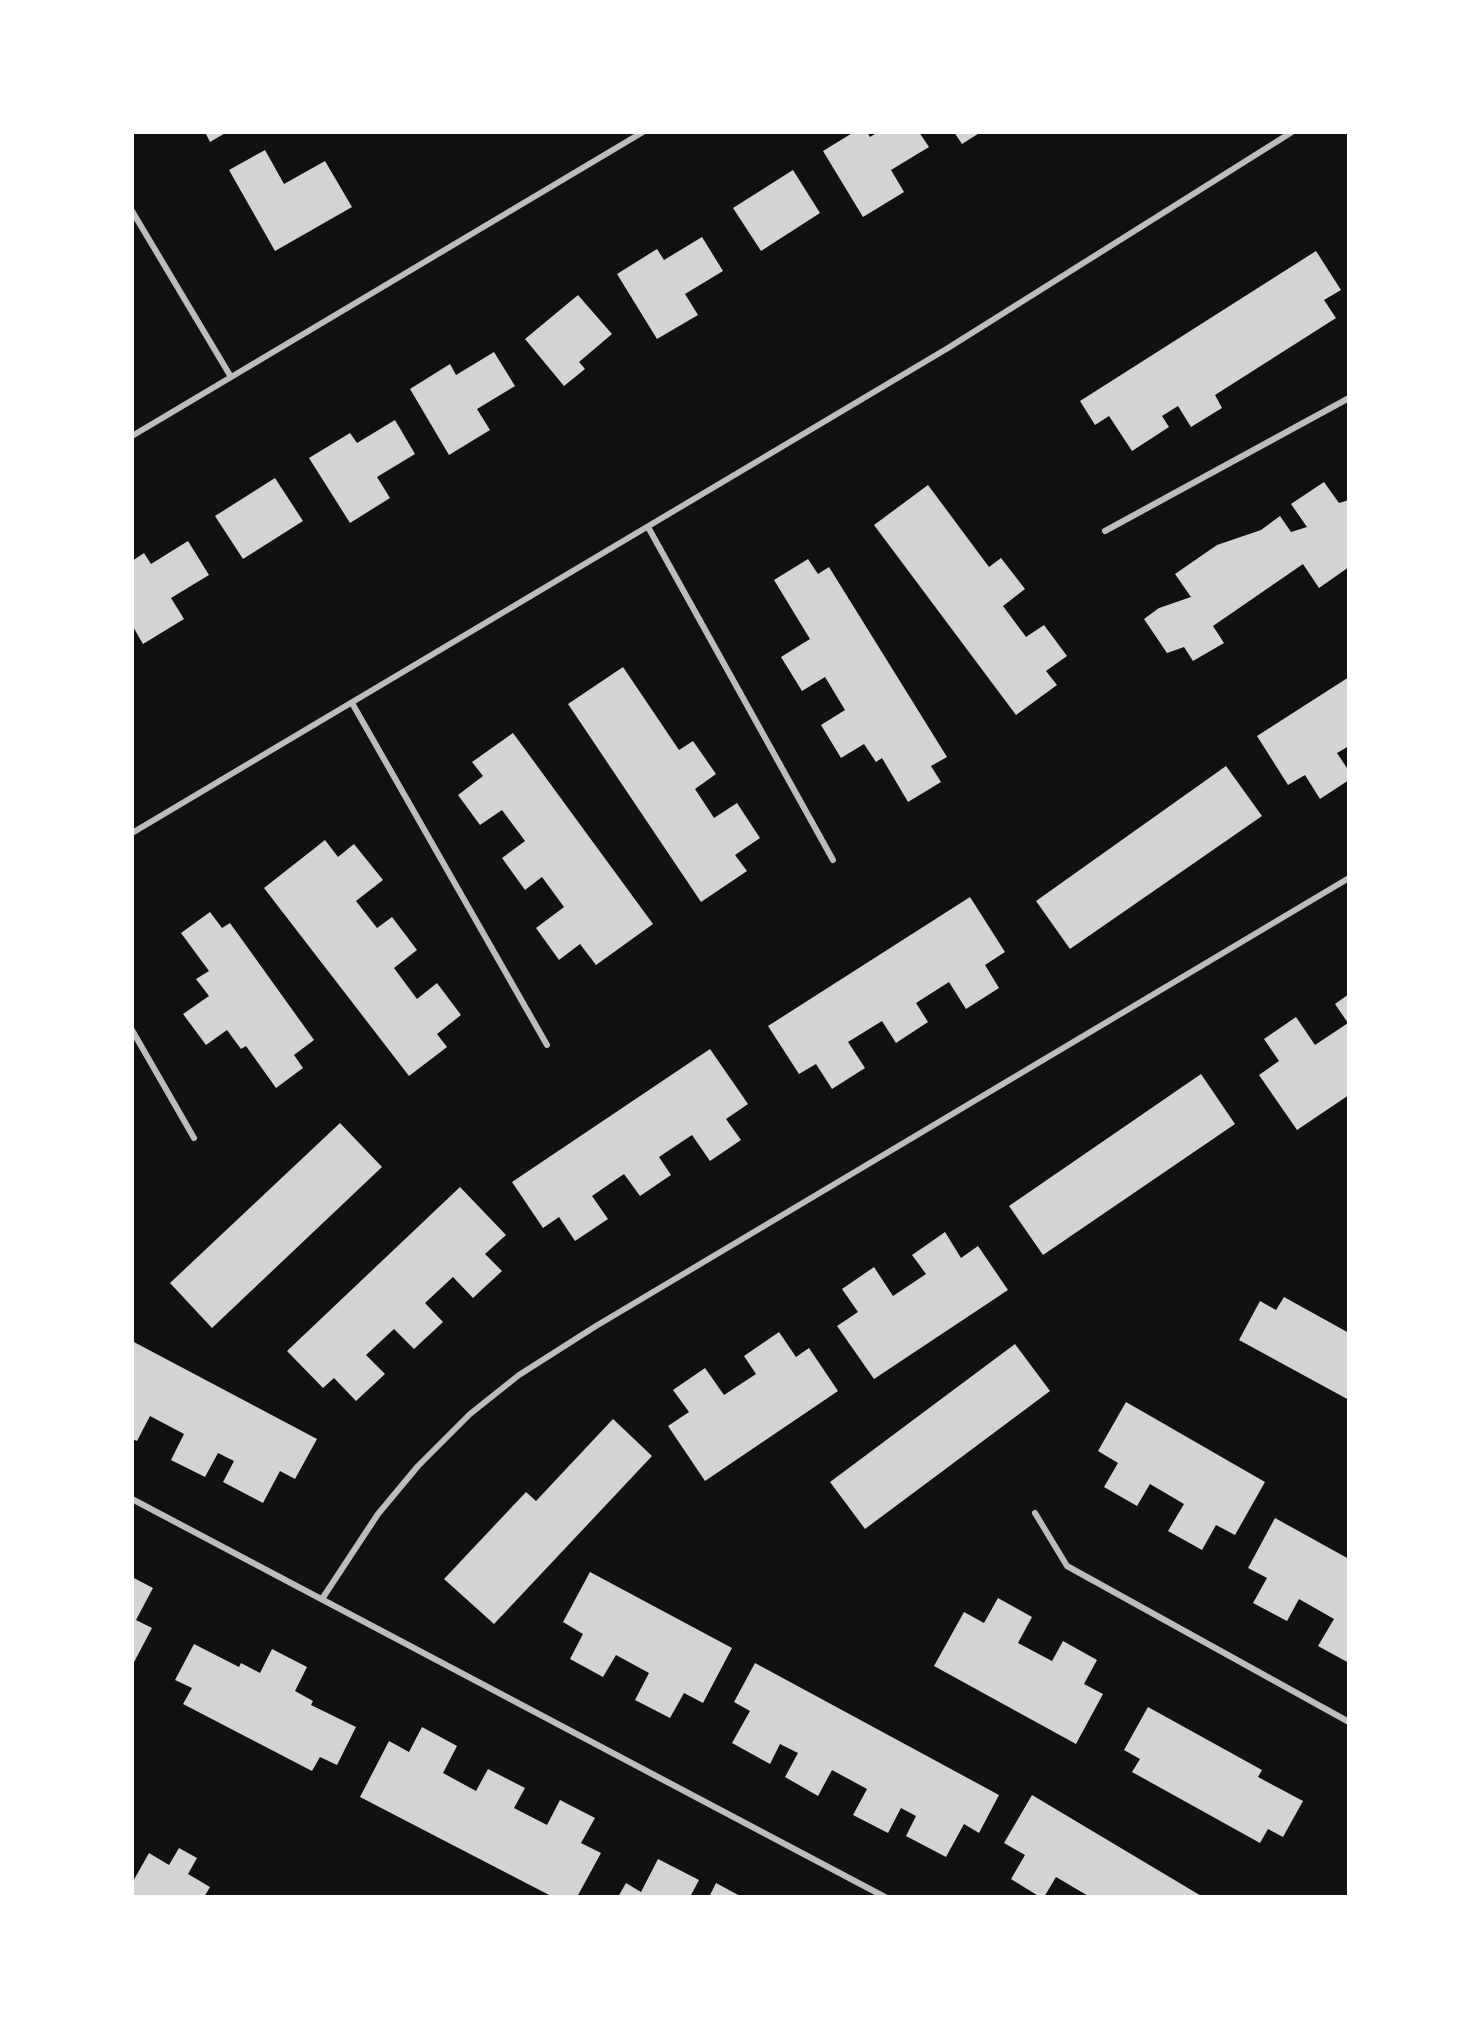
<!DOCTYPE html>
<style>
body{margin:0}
#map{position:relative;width:1481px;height:2029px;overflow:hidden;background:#111;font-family:Jost,sans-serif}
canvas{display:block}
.frame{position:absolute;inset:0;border:134px solid #fff;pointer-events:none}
</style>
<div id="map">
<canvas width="1481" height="2029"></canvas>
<div class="frame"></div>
</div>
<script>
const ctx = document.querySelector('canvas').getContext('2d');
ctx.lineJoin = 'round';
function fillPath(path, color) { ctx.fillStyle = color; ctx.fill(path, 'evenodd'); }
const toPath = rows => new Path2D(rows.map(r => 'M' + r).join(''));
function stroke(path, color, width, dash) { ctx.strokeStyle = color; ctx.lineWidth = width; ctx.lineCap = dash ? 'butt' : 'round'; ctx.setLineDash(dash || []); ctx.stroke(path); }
fillPath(toPath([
 [205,132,227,132,210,142],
 [854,132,867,132,870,137,878,132,919,132,929,147,891,170,904,192,863,217,823,151],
 [954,132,981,132,962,144],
 [265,150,284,184,325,161,352,207,275,251,229,170],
 [793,170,820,213,761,251,733,208],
 [702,237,723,271,685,294,698,315,657,339,617,274,657,249,664,260],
 [1316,251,1341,290,1324,300,1336,318,1215,395,1222,408,1191,427,1178,406,1162,416,1169,427,1132,451,1109,416,1095,425,1080,401],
 [578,295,612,334,579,362,585,369,564,386,525,339],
 [494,352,515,386,477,409,490,430,449,455,410,389,450,364,456,375],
 [395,420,415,454,377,477,390,498,350,523,309,458,350,433,357,443],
 [275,478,303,521,243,559,215,516],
 [1324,482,1339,503,1349,500,1349,567,1319,588,1303,564,1213,626,1224,643,1193,661,1184,647,1167,653,1144,619,1159,608,1191,597,1175,574,1217,545,1261,530,1280,516,1291,532,1307,527,1291,504],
 [928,485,989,567,1001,558,1025,589,1003,606,1026,637,1044,625,1067,656,1046,671,1057,685,1016,715,874,525],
 [188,541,209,575,171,598,184,619,143,644,132,625,132,561,144,553,151,564],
 [808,559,818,574,829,567,947,757,931,766,941,782,908,802,882,758,876,762,864,744,841,758,821,725,845,710,825,677,802,691,781,657,810,639,774,580],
 [623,667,679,750,693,741,716,774,695,789,714,818,737,803,760,838,735,855,747,871,701,902,568,704],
 [1349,677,1349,746,1337,753,1349,771,1349,780,1320,799,1305,775,1288,785,1257,736],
 [513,733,653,924,596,965,580,944,559,960,536,928,564,907,542,877,525,890,502,858,525,841,502,810,480,825,458,795,483,776,472,762],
 [1226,766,1262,816,1070,949,1036,901],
 [325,840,338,857,354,844,383,880,356,901,377,928,392,917,417,950,394,968,417,999,437,983,461,1015,437,1034,447,1047,409,1076,264,888],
 [970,897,1005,952,985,965,999,988,966,1009,949,982,916,1003,928,1022,896,1043,882,1021,848,1042,865,1068,832,1089,816,1064,799,1074,768,1026],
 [210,912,222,928,230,923,314,1040,294,1055,303,1068,276,1088,246,1046,241,1049,227,1030,206,1045,183,1014,209,996,196,979,209,971,181,933],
 [1349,994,1349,1095,1297,1130,1259,1075,1279,1061,1264,1039,1296,1017,1315,1045,1348,1023,1335,1004],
 [710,1049,748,1104,726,1119,741,1140,710,1161,692,1135,659,1157,671,1175,640,1196,624,1174,592,1196,608,1219,575,1241,559,1217,543,1228,512,1182],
 [1201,1074,1235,1124,1043,1255,1009,1206],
 [340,1123,382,1167,212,1328,170,1283],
 [460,1187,506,1235,485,1254,502,1271,473,1298,453,1277,425,1303,443,1322,414,1349,394,1329,366,1355,385,1374,356,1401,334,1378,323,1388,287,1351],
 [945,1232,961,1258,978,1246,1008,1290,874,1379,837,1326,858,1312,842,1289,874,1267,893,1296,926,1274,912,1255],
 [1284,1297,1349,1333,1349,1400,1239,1340,1260,1301,1276,1310],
 [779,1332,796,1357,809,1348,838,1391,705,1481,668,1426,689,1412,673,1390,705,1368,724,1395,756,1374,744,1356],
 [132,1341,317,1439,295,1479,280,1471,263,1503,223,1482,234,1461,218,1453,205,1477,171,1460,184,1434,150,1416,137,1441,132,1439],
 [1015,1344,1050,1391,865,1529,830,1482],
 [1126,1402,1265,1482,1235,1535,1216,1525,1202,1550,1168,1531,1184,1504,1150,1484,1137,1506,1104,1487,1118,1463,1098,1451],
 [613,1419,652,1456,494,1624,444,1579,526,1492,536,1501],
 [1275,1518,1349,1559,1349,1663,1318,1646,1334,1619,1299,1599,1287,1621,1253,1603,1267,1578,1248,1568],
 [590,1572,732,1648,703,1703,684,1693,670,1718,635,1700,649,1673,616,1655,603,1677,570,1659,583,1634,563,1622],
 [132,1577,153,1588,136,1620,152,1628,132,1666],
 [998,1598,1032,1617,1018,1643,1052,1661,1063,1641,1097,1660,1084,1684,1103,1694,1076,1744,934,1666,964,1612,984,1623],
 [194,1644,239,1667,241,1663,260,1673,272,1649,307,1667,295,1691,313,1701,311,1705,356,1727,337,1765,320,1757,312,1771,183,1704,192,1688,175,1680],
 [755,1663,999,1795,979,1833,964,1824,946,1857,906,1836,916,1816,901,1808,888,1833,853,1815,867,1789,832,1770,818,1796,785,1777,798,1753,780,1744,770,1764,732,1743,750,1711,734,1702],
 [1148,1707,1262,1770,1258,1777,1303,1801,1283,1837,1268,1829,1260,1843,1132,1772,1140,1759,1124,1750],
 [422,1727,457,1746,443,1773,476,1791,488,1769,525,1788,514,1808,547,1825,560,1800,595,1818,581,1843,601,1853,577,1897,553,1897,360,1797,389,1741,409,1752],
 [1032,1795,1203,1897,1090,1897,1056,1877,1044,1897,1040,1897,1011,1879,1025,1855,1004,1843],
 [179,1848,197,1858,188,1874,210,1887,204,1897,132,1897,132,1883,149,1853,169,1865],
 [658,1859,699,1880,690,1897,618,1897,626,1883,641,1892],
 [716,1883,742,1897,709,1897]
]), '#d3d3d3');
stroke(toPath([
 [132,211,231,377],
 [132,436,643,132],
 [648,527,833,860],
 [1105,531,1349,398],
 [352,703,547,1045],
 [132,833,948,348,1292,132],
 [132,1030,194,1138],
 [132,1499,885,1897],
 [1035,1513,1067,1566,1349,1722],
 [322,1599,378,1514,418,1466,470,1414,519,1375,596,1326,1349,878]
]), '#bcbcbc', 6);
</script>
